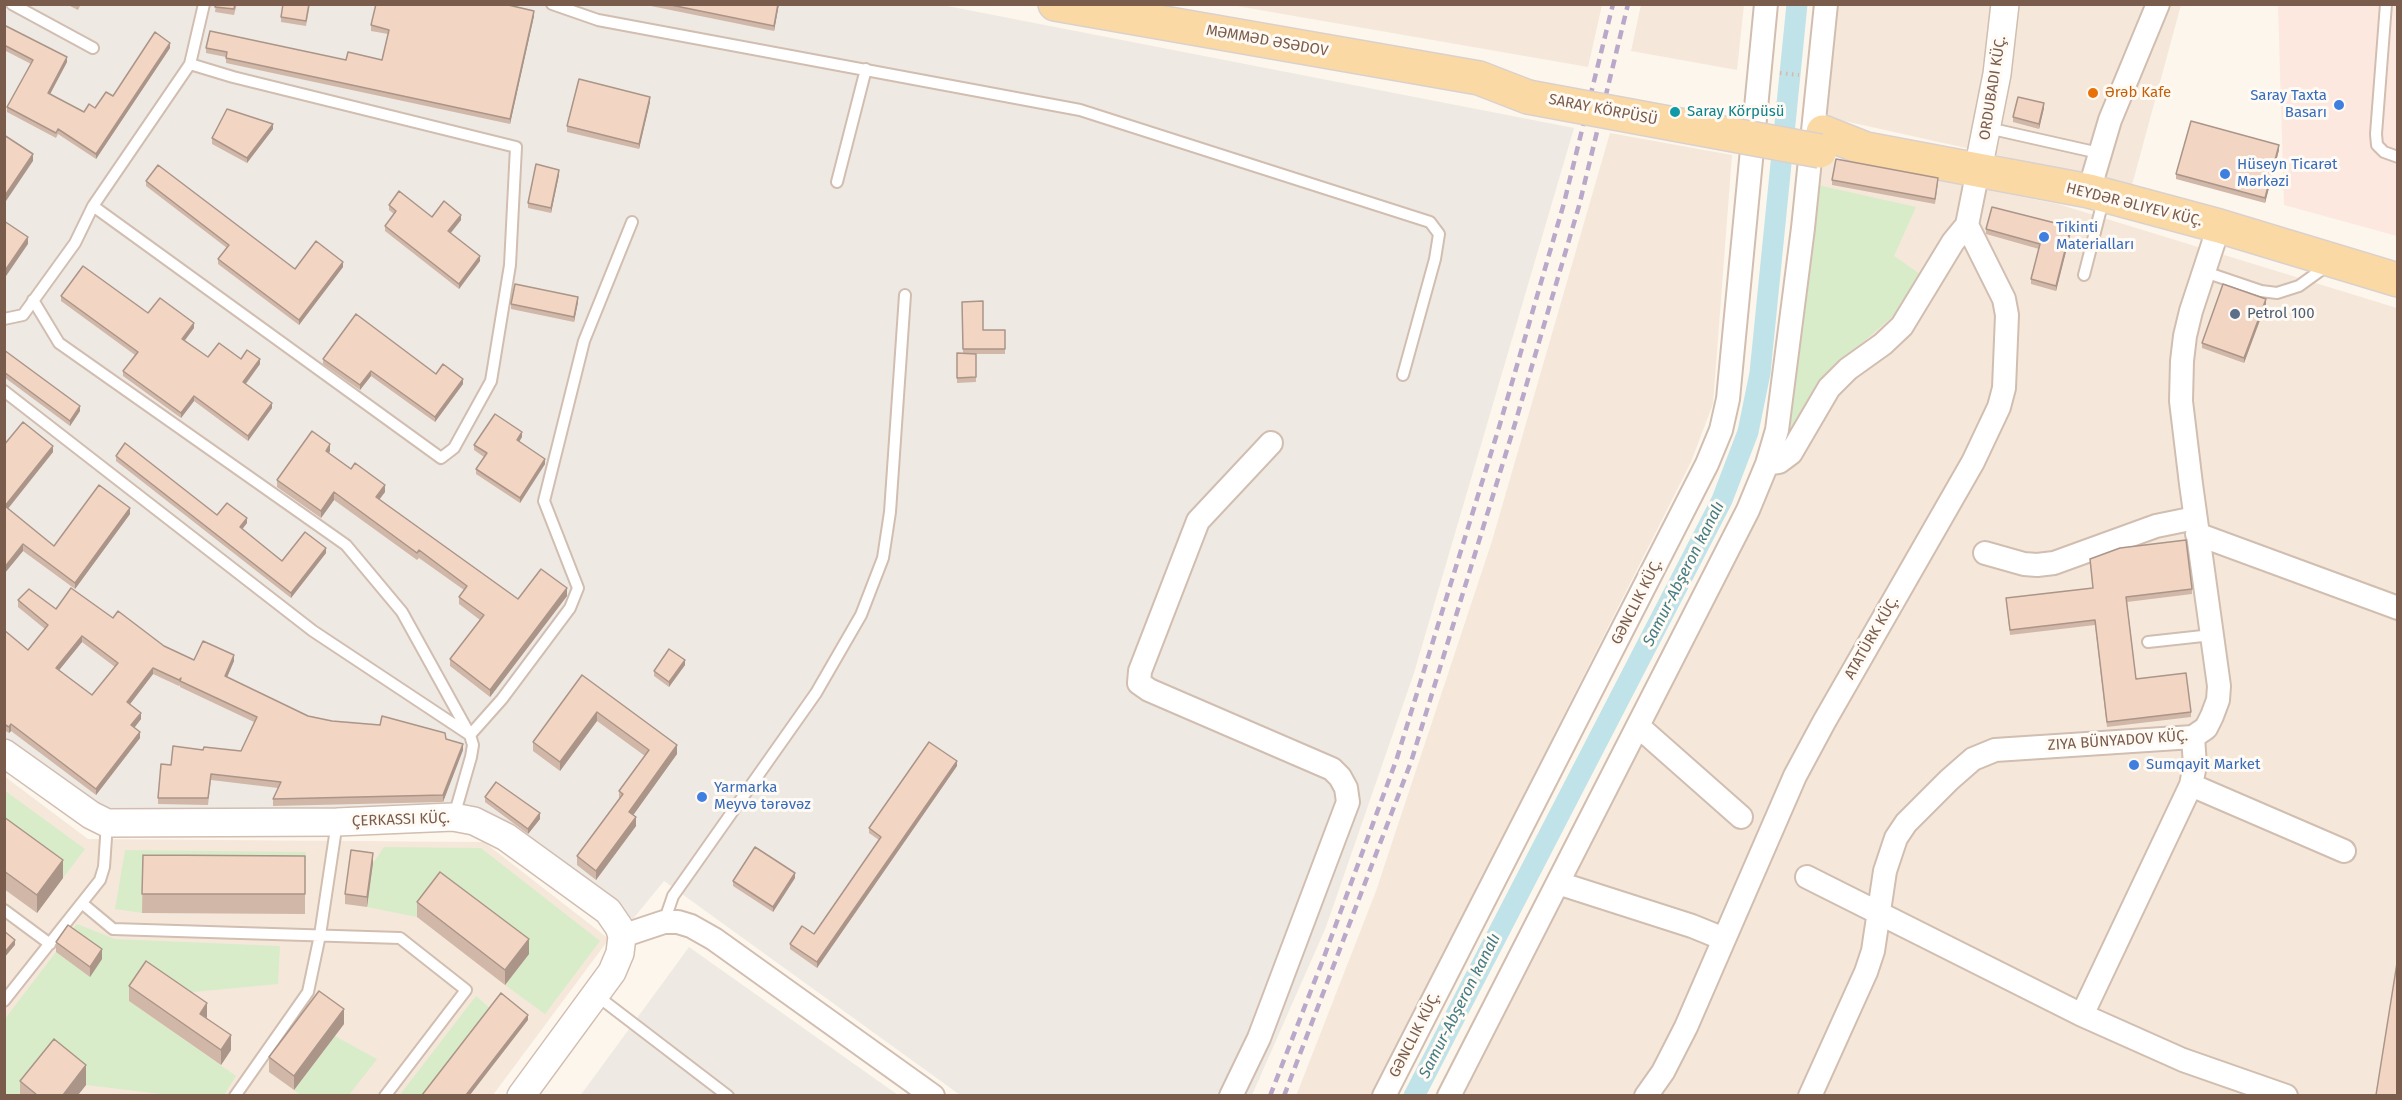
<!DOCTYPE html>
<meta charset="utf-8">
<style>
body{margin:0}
#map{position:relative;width:2402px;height:1100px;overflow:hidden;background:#fdf6ec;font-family:"Fira Sans",sans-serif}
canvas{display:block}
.frame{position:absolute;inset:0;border:6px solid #7a5c4d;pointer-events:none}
</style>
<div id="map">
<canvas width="2402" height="1100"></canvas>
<div class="frame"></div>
</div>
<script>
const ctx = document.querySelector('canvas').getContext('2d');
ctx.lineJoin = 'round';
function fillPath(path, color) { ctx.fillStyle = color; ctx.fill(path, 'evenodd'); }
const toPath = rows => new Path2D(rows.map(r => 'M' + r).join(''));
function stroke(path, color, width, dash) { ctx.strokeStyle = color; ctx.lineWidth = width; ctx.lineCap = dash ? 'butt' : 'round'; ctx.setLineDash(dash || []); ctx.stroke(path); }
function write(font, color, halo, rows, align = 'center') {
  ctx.font = font + ' "Fira Sans",sans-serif'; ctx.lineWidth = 6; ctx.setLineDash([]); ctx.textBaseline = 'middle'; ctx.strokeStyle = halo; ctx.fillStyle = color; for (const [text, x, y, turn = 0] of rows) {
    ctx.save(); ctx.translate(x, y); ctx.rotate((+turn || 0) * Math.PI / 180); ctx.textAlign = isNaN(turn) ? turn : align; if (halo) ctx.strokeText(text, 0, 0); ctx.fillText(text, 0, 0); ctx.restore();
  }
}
fillPath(toPath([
 [1231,5,1602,5,1588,67],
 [1641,5,1744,5,1737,70,1631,51],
 [1815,5,2181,5,2132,185,1804,112],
 [1610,133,1732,155,1713,404,1691,462,1373,1095,1296,1096,1376,891,1492,541],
 [1800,153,2058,204,2397,308,2397,1095,1434,1096,1751,478,1773,408],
 [4,776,88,839,484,842,609,939,493,1095,5,1095]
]), '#f5e8da');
fillPath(toPath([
 [2278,5,2397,5,2397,236,2284,205]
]), '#fde8e0');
fillPath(toPath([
 [5,5,942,5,1574,128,1414,673,1326,927,1252,1095,960,1095,664,881,633,919,477,811,103,809,5,740],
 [689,947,898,1095,580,1096]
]), '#efe9e4');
fillPath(toPath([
 [1818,185,1916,207,1894,256,1920,274,1901,309,1838,364,1795,429,1784,424],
 [4,790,85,849,63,878,5,834],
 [384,847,481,848,600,941,545,1014,505,985,529,954,417,917,367,907,373,863],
 [125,850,306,852,305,875,143,875,142,913,115,909],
 [77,924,115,939,280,946,278,984,172,994,129,1001,236,1076,224,1095,169,1095,86,1085,54,1059,25,1095,5,1095,4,1020,56,952,89,976,102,959,68,935],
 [476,996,492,1010,425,1095,399,1096],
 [335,1036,377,1059,349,1095,300,1095,294,1090]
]), '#d8ecc9');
stroke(toPath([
 [1414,1096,1722,500,1748,432,1760,373,1797,4]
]), '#bfe3e8', 21);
const service = toPath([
 [12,4,93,48],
 [552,4,598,20,1080,110,1430,222,1439,234,1435,259,1403,375],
 [2386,4,2376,134,2377,145,2384,152,2398,157],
 [1988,128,2099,153],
 [837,182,866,69],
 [93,206,441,458,454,448,491,381,510,265,516,147,233,77,190,64],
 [2205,272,2261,291,2277,293,2299,286,2328,265],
 [2084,275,2104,197],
 [33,300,59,343,346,545,402,612,470,735,502,699,570,608,578,588,544,501,584,341,632,222],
 [4,319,23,315,75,243,93,206,190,64,204,4],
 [4,391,313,631,470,735,473,745,471,757,454,816],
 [2148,642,2212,635],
 [83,904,113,929,400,938,466,990,385,1096],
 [4,910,50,944],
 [664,922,673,896,816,693,861,615,883,558,890,512,905,295],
 [596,995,728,1096],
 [4,1001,100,880,104,867,107,823],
 [235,1096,308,992,320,935,337,822]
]);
const minor = toPath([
 [2089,191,2110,120,2158,4],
 [1767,464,1777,430,1803,228,1826,4],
 [2197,534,2398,608],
 [1985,553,2024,564,2037,565,2054,563,2156,526,2195,518],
 [1638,726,1741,817],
 [2191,785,2344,851],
 [1807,877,2082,1015,2183,1060,2286,1096],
 [1558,883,1692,926,1724,939],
 [622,936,664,922,678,922,691,926,714,939,933,1096],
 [2082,1015,2191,785,2195,765,2193,737],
 [1231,1096,1259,1038,1348,802,1346,788,1340,777,1332,769,1149,690,1139,683,1140,671,1198,521,1271,443],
 [1384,1096,1707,464,1721,430,1728,399,1766,4],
 [1449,1096,1748,510,1767,464,1779,462,1791,453,1829,388,1848,369,1883,344,1902,326,1953,242,1967,225],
 [1646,1096,1663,1072,1686,1027,1795,776,1824,722,1973,462,1999,407,2004,388,2007,315,2004,299,1967,225,1978,170],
 [1810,1096,1866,972,1873,951,1885,871,1896,838,1906,823,1949,780,1973,759,1995,750,2193,737,2206,728,2212,716,2218,700,2219,686,2191,484,2181,401,2182,361,2185,336,2191,311,2219,226]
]);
const tertiary = toPath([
 [1978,170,1997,74,2005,4],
 [4,753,91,815,107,823,337,822,453,817,474,821,506,837,608,911,619,927,622,936,620,953,612,972,521,1096]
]);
const primary = toPath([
 [1055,4,1479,78,1528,97],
 [1823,132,1866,149,2089,191,2219,226,2398,280]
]);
stroke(service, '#d1beb0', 14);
stroke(minor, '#d1beb0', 26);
stroke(tertiary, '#d1beb0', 30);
stroke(primary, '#dad1cd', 36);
stroke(toPath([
 [1780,73,1799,75]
]), '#d9b8a5', 4, [1.5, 4.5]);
stroke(service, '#fff', 10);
stroke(minor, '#fff', 22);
stroke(tertiary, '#fff', 27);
stroke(primary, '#fbd9a5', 33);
stroke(toPath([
 [1270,1096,1324,957,1397,758,1500,424,1564,203,1613,4],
 [1284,1096,1411,762,1514,427,1579,206,1628,4]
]), '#b9a8c9', 4.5, [9, 6]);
const primaryBridge = toPath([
 [1528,97,1820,151]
]);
stroke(primaryBridge, '#dad1cd', 36, []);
stroke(primaryBridge, '#fbd9a5', 33);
fillPath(toPath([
 [66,4,81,4,78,10],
 [216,4,237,4,234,15,215,12],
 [310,4,306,26,281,22,281,17],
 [641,4,779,4,774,31],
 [534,16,510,124,226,63,226,57,206,53,206,48,346,60,382,60,388,34,371,31,371,25],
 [4,25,67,62,50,94,84,112,95,108,113,96,170,48,96,159,58,134,56,138,7,112,7,107,31,64,4,50],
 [650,102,639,149,567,132,567,126],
 [2044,108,2039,129,2013,122,2013,117],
 [273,129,247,163,212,144,212,138],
 [2279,150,2265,203,2176,179,2176,174],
 [559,175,551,213,528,208,528,203],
 [1832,180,1938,183,1935,204,1832,185],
 [146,181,295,269,343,267,299,325,218,264,218,259,227,248,146,186],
 [389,205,432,217,461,220,451,233,480,261,459,289,385,231,385,226,394,214,389,210],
 [1986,229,2071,232,2056,291,2031,284,2031,279,2039,249,1986,234],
 [61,296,148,313,194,328,185,340,208,357,260,364,246,384,272,408,248,441,194,401,181,418,123,376,123,371,135,355,61,301],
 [578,302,574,322,511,309,511,304],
 [962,302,983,330,1005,330,1005,354,976,354,976,382,957,383,957,353,963,353],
 [2266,304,2244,363,2202,348,2202,343],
 [4,350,80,411,70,426,4,377],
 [323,359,436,374,463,384,435,422,371,376,360,390,323,364],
 [522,437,519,442,545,464,520,503,476,474,476,469,484,457,474,450,474,445],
 [4,445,53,452,8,509,54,546,130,514,75,589,23,551,4,574],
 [330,451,329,453,385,492,379,499,518,599,567,596,490,697,450,666,450,659,480,620,459,604,459,597,464,590,419,558,417,560,334,500,321,518,277,487,277,480],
 [116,456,217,515,247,523,242,529,282,561,326,553,291,598,116,461],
 [2090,559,2192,589,2192,594,2127,602,2136,679,2191,712,2191,717,2107,727,2095,625,2010,635,2006,598,2093,588],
 [18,600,56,609,113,618,164,646,194,660,234,661,227,677,308,716,332,721,446,739,463,750,443,802,273,806,273,799,278,788,211,780,208,805,158,804,158,798,171,765,203,750,241,751,254,722,180,687,180,685,179,686,153,674,130,704,141,719,134,728,140,738,96,795,11,731,9,733,4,730,4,630,28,650,45,629,18,607],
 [82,642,115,667,92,695,59,670],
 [685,665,669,687,654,676,654,671],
 [582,675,677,754,633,815,636,826,596,880,577,865,577,856,619,799,619,791,645,756,597,721,560,771,533,751,533,742],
 [957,766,817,968,790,949,790,944,814,934,879,840,869,833,869,828],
 [485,797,540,819,528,834,485,802],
 [4,817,63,878,37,913,4,889],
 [143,855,305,856,305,914,142,913],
 [373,863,367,907,345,904,345,894],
 [795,878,773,912,733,886,733,881],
 [417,902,529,954,505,985,417,917],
 [56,942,102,959,90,977,56,952],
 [129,986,207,1018,231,1050,221,1065,129,1001],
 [344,1024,294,1090,269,1072,269,1057],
 [20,1081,86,1085,78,1095,20,1095]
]), '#d1b7a8');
fillPath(toPath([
 [778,4,779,4,774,31,774,26],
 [534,11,534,16,510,124,510,119],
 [170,43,170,48,96,159,96,154],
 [67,57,67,62,48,98,48,93],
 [650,97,650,102,639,149,639,144],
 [2044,103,2044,108,2039,129,2039,124],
 [273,124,273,129,247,163,247,158],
 [2279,145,2279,150,2265,203,2265,198],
 [33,154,33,161,4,204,4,197],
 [559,170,559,175,551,213,551,208],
 [461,215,461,220,448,236,448,231],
 [2071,227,2071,232,2056,291,2056,286],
 [28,237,28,244,4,279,4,272],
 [480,256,480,261,459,289,459,284],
 [343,262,343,267,299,325,299,320],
 [578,297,578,302,574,322,574,317],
 [2266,299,2266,304,2244,363,2244,358],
 [194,323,194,328,182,344,182,339],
 [260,359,260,364,243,387,243,382],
 [371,371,371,376,360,390,360,385],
 [463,379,463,384,435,422,435,417],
 [194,396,194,401,181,418,181,413],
 [272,403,272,408,248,441,248,436],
 [80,406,80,411,70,426,70,421],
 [522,432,522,437,517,445,517,440],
 [330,444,330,451,326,458,326,451],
 [53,446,53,452,5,512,5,506],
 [545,459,545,464,520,503,520,498],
 [385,485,385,492,376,504,376,497],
 [334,492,334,500,321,518,321,511],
 [130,508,130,514,75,589,75,583],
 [247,518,247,523,240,532,240,527],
 [23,544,23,551,4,574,4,568],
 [326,548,326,553,291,598,291,593],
 [567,588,567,596,490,697,490,690],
 [82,636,82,642,56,674,56,668],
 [234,655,234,661,225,682,225,676],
 [685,660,685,665,669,687,669,682],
 [153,668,153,674,127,708,127,702],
 [597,712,597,721,560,771,560,762],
 [141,713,141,719,131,732,131,725],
 [11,724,11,731,9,733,9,727],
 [140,732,140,738,96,795,96,789],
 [463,744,463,750,443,802,443,795],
 [677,745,677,754,629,821,629,812],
 [957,761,957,766,817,968,817,962],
 [540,813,540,819,528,834,528,829],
 [636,817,636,826,596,880,596,871],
 [373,853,373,863,367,907,367,897],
 [63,860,63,878,37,913,37,895],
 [795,873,795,878,773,912,773,907],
 [529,939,529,954,505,985,505,970],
 [15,940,15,945,4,958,4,953],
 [102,949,102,959,90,977,90,967],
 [207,1003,207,1018,200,1014],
 [344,1009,344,1024,294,1090,294,1076],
 [528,1015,528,1020,470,1095,466,1095],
 [231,1035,231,1050,221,1065,221,1050],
 [86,1065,86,1085,78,1095,63,1095]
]), '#aa9588');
const building = toPath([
 [216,4,235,4,234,9,215,7,216,4],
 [283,4,309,4,306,21,281,17,283,4],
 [376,4,504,4,534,11,510,119,226,58,227,52,206,48,210,31,346,60,348,52,382,60,389,30,371,25,376,4],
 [666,4,778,4,774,26,666,4],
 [4,25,67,57,48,93,84,112,89,104,95,108,106,92,113,96,155,32,170,43,96,154,58,129,56,133,7,107,33,60,4,45,4,25],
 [579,79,650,97,639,144,567,126,579,79],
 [2018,97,2044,103,2039,124,2013,117,2018,97],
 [227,109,273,124,247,158,212,138,227,109],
 [2191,121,2279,145,2265,198,2176,174,2191,121],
 [4,135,33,154,4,197,4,135],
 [1836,159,1938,178,1935,199,1832,180,1836,159],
 [536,164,559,170,551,208,528,203,536,164],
 [158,165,295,269,316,241,343,262,299,320,218,259,229,245,146,181,158,165],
 [399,191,432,217,444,201,461,215,448,231,480,256,459,284,385,226,396,211,389,205,399,191],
 [1992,207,2071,227,2056,286,2031,279,2040,244,1986,229,1992,207],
 [4,221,28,237,4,272,4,221],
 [83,266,148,313,160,298,194,323,182,339,208,357,219,343,241,359,247,350,260,359,243,382,272,403,248,436,194,396,181,413,123,371,138,352,61,296,83,266],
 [515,284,578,297,574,317,511,304,515,284],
 [2223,284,2266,299,2244,358,2202,343,2223,284],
 [983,301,983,330,1005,330,1005,349,963,349,962,302,983,301],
 [356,314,436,374,443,364,463,379,435,417,371,371,360,385,323,359,356,314],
 [4,350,80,406,70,421,4,372,4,350],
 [957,353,976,354,976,377,957,378,957,353],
 [495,414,522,432,517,440,545,459,520,498,476,469,487,453,474,445,495,414],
 [23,422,53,446,5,506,54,546,99,485,130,508,75,583,23,544,4,568,4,445,23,422],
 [312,431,330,444,326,451,351,469,355,463,385,485,376,497,518,599,541,569,567,588,490,690,450,659,484,615,459,597,467,586,419,550,417,553,334,492,321,511,277,480,312,431],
 [125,443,217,515,227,503,247,518,240,527,282,561,305,532,326,548,291,593,116,456,125,443],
 [2186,540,2192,589,2126,597,2136,679,2186,673,2191,712,2107,722,2095,620,2010,630,2006,598,2093,588,2090,559,2120,548,2186,540],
 [71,588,113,618,118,611,164,646,194,660,203,641,234,655,225,676,308,716,332,721,380,725,382,716,445,733,446,739,463,744,443,795,273,799,281,782,211,774,208,798,158,798,161,764,171,765,173,746,203,750,204,747,241,751,257,717,180,681,181,678,179,680,153,668,127,702,141,713,131,725,140,732,96,789,11,724,9,727,4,724,4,630,28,650,48,625,18,600,29,589,56,609,71,588],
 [82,636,118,663,92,695,56,668,82,636],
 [669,649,685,660,669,682,654,671,669,649],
 [582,675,677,745,629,812,636,817,596,871,577,856,623,794,619,791,649,750,597,712,560,762,533,742,582,675],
 [929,742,957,761,817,962,790,944,802,926,814,934,881,837,869,828,929,742],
 [496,782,540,813,528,829,485,797,496,782],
 [4,817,63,860,37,895,4,871,4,817],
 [755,847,795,873,773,907,733,881,755,847],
 [351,850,373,853,367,897,345,894,351,850],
 [143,855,305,856,305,894,142,894,143,855],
 [440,872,529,939,505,970,417,902,440,872],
 [68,925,102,949,90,967,56,942,68,925],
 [4,931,15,940,4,953,4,931],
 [146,961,207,1003,200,1014,231,1035,221,1050,129,986,146,961],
 [2397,963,2397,1095,2376,1095,2397,963],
 [319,991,344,1009,294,1076,269,1057,319,991],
 [501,993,528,1015,466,1095,422,1095,501,993],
 [54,1039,86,1065,63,1095,37,1095,20,1081,54,1039]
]);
fillPath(building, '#f3d5c3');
stroke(building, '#aa9588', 1.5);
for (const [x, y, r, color] of [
 [2093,93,6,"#e8710a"],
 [2339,105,6,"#3f7fe0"],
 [1675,112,6,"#0f9aa8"],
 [2225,174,6,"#3f7fe0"],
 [2044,237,6,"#3f7fe0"],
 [2235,314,6,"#5c6f8a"],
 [2134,765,6,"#3f7fe0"],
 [702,797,6,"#3f7fe0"]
]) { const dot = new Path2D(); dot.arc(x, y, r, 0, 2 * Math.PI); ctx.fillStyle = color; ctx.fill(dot); stroke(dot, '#fffaf3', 2); }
write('15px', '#7a5c4d', '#fffaf3', [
 ["MƏMMƏD ƏSƏDOV",1267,41,10],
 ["ORDUBADI KÜÇ.",1993,88,-81],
 ["SARAY KÖRPÜSÜ",1603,110,11],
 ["HEYDƏR ƏLIYEV KÜÇ.",2134,205,14],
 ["GƏNCLIK KÜÇ.",1637,602,-63],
 ["ATATÜRK KÜÇ.",1872,638,-60],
 ["ZIYA BÜNYADOV KÜÇ.",2118,741,-4],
 ["ÇERKASSI KÜÇ.",401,820,-2],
 ["GƏNCLIK KÜÇ.",1415,1035,-63]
]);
write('15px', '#c56008', '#fffaf3', [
 ["Ərəb Kafe",2105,93]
], 'left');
write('15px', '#366cbe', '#fffaf3', [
 ["Saray Taxta",2327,96,"right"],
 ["Basarı",2327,113,"right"],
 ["Hüseyn Ticarət",2237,165],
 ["Mərkəzi",2237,182],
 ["Tikinti",2056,228],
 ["Materialları",2056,245],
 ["Sumqayit Market",2146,765],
 ["Yarmarka",714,788],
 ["Meyvә tәrәvәz",714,805]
], 'left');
write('15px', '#0d838f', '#fffaf3', [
 ["Saray Körpüsü",1687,112]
], 'left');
write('15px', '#4e5e75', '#fffaf3', [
 ["Petrol 100",2247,314]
], 'left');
write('italic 16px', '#437c86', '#fffaf3', [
 ["Samur-Abşeron kanalı",1684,574,-63],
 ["Samur-Abşeron kanalı",1460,1006,-63]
]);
</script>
